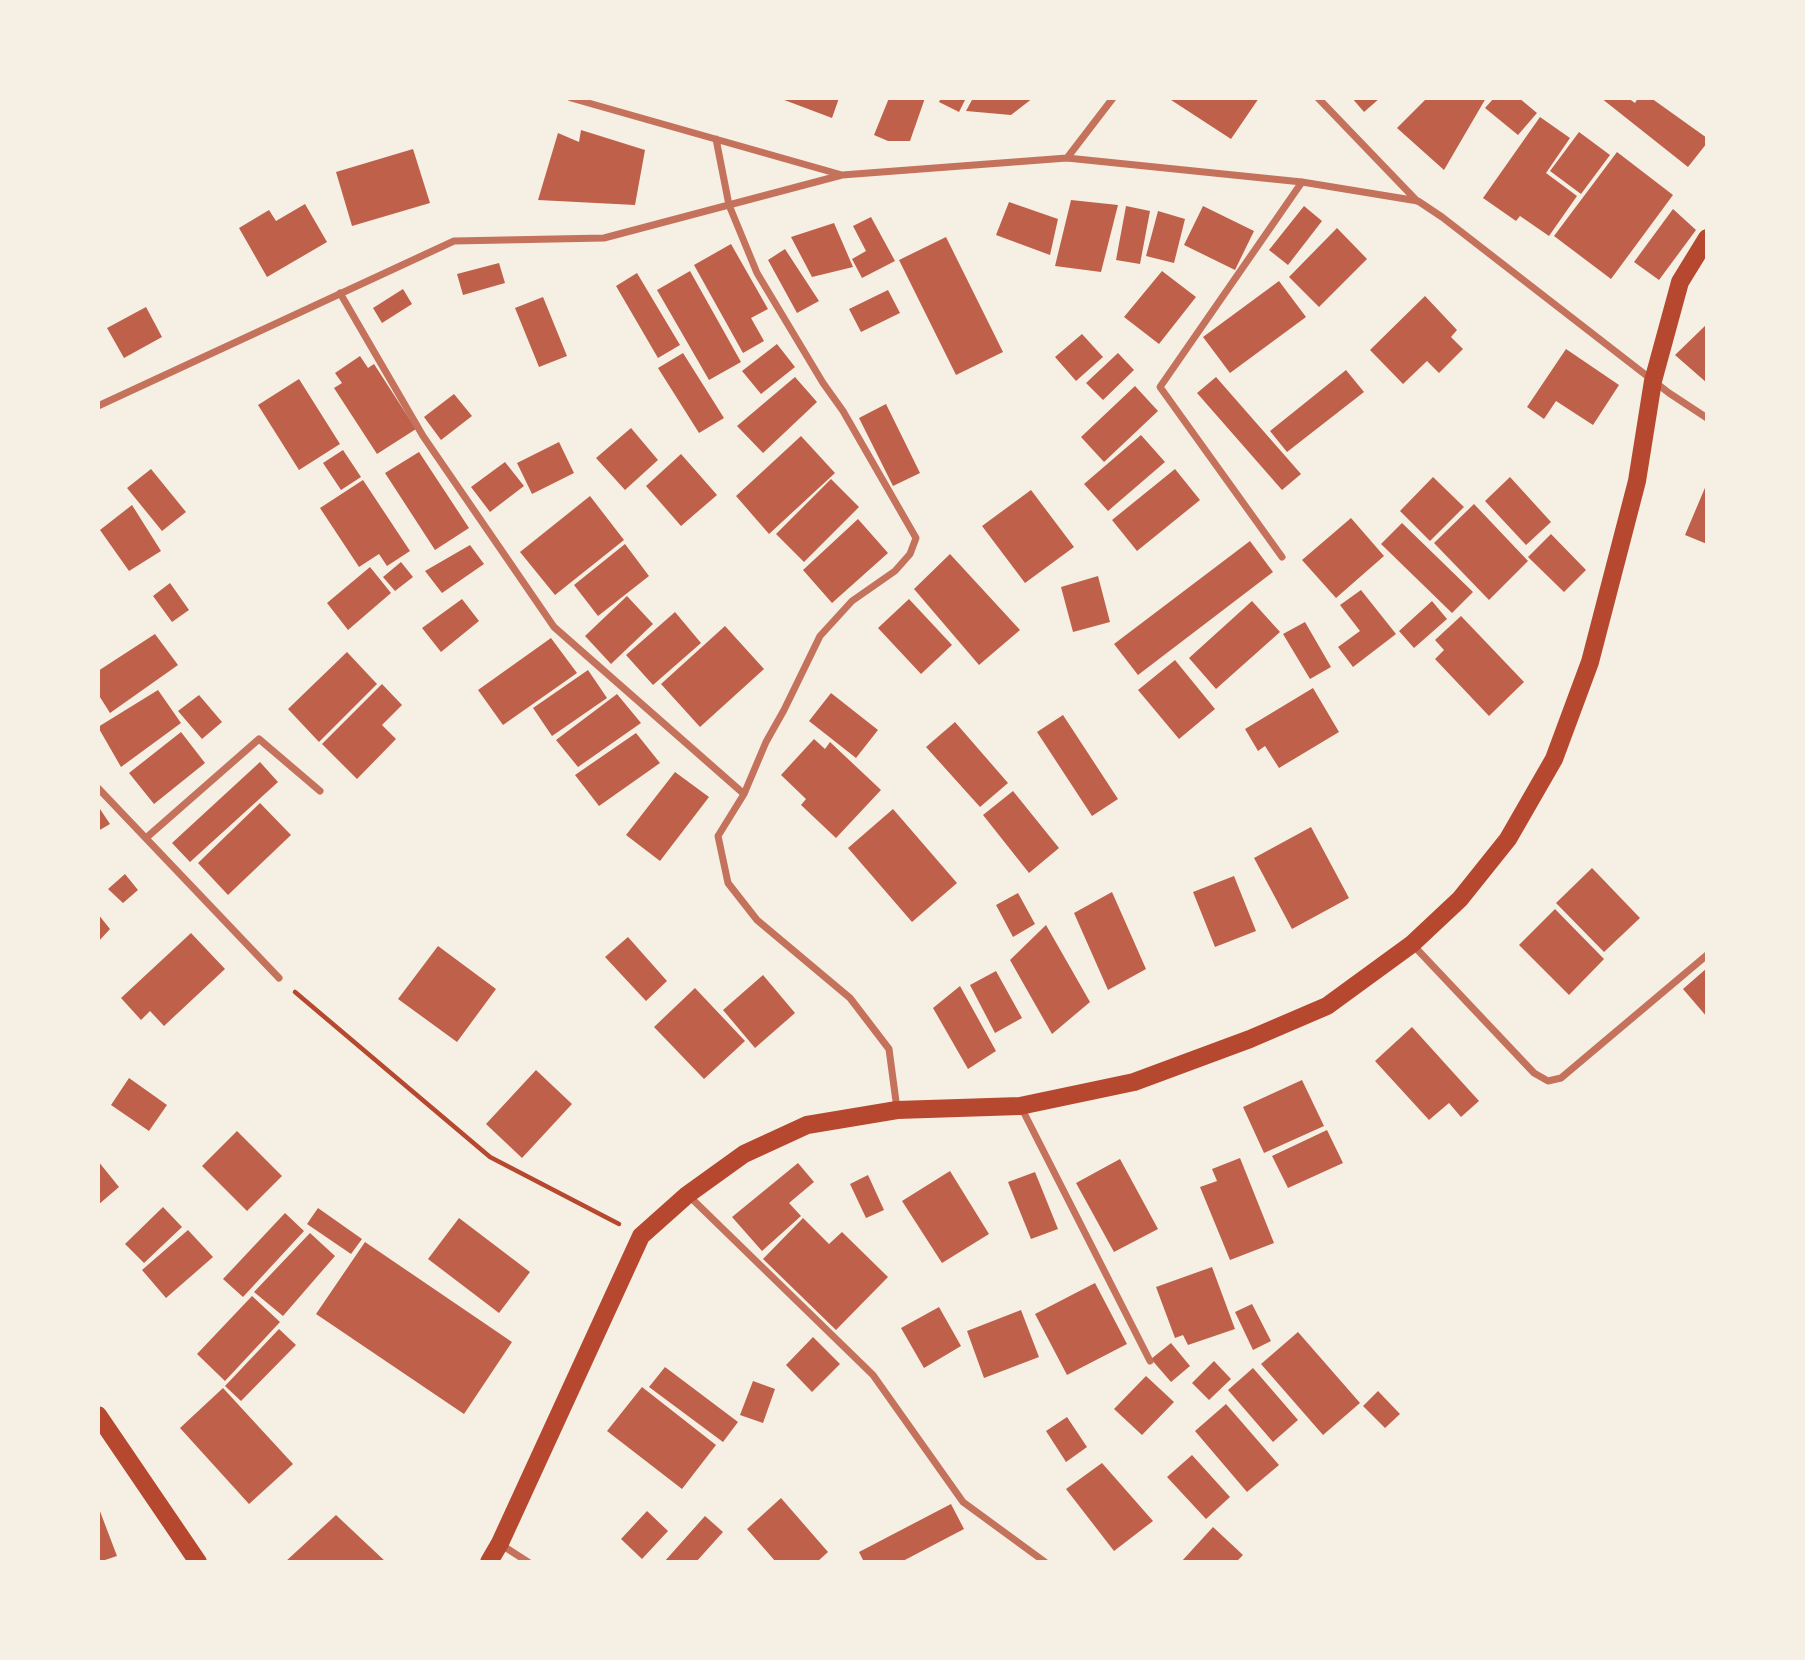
<!DOCTYPE html>
<style>
body{margin:0}
#map{position:relative;width:1805px;height:1660px;overflow:hidden;background:#f6efe4;font-family:Commissioner,sans-serif}
canvas{display:block}
.frame{position:absolute;inset:0;border:100px solid #f6efe4;pointer-events:none}
</style>
<div id="map">
<canvas width="1805" height="1660"></canvas>
<div class="frame"></div>
</div>
<script>
const ctx = document.querySelector('canvas').getContext('2d');
ctx.lineJoin = 'round';
function fillPath(path, color) { ctx.fillStyle = color; ctx.fill(path, 'evenodd'); }
const toPath = rows => new Path2D(rows.map(r => 'M' + r).join(''));
function stroke(path, color, width, dash) { ctx.strokeStyle = color; ctx.lineWidth = width; ctx.lineCap = dash ? 'butt' : 'round'; ctx.setLineDash(dash || []); ctx.stroke(path); }
fillPath(toPath([
 [779,98,839,98,832,118],
 [889,98,925,98,910,141,888,141,874,135],
 [941,98,966,98,959,112,939,102],
 [973,98,1033,98,1011,115,966,111],
 [1168,98,1259,98,1231,139],
 [1352,98,1380,98,1364,112],
 [1427,98,1486,98,1444,170,1397,128],
 [1494,98,1519,98,1537,113,1518,135,1485,108],
 [1601,98,1628,98,1635,103,1638,98,1651,98,1707,138,1707,143,1688,167],
 [1540,117,1570,138,1546,173,1577,196,1549,236,1520,216,1516,221,1483,198],
 [581,130,645,150,635,205,538,200,558,133,579,142],
 [1579,132,1610,155,1581,194,1550,171],
 [413,149,430,203,352,226,336,172],
 [1617,152,1673,195,1611,279,1554,236],
 [1071,200,1118,205,1101,272,1055,266],
 [1009,202,1058,219,1050,255,996,235],
 [305,204,327,242,267,277,239,228,269,210,276,221],
 [1126,206,1150,211,1140,264,1116,260],
 [1203,206,1254,231,1235,270,1184,245],
 [1304,206,1322,221,1288,265,1269,250],
 [1673,209,1696,230,1659,280,1634,262],
 [1158,211,1185,219,1174,263,1146,256],
 [871,217,895,261,862,278,852,259,866,251,853,226],
 [834,223,853,267,812,277,791,237],
 [1337,228,1367,259,1319,307,1289,277],
 [946,237,1003,352,956,375,899,260],
 [731,244,768,309,751,318,764,341,743,353,694,265],
 [785,249,819,301,797,313,768,260],
 [499,263,505,283,463,295,457,274],
 [690,271,741,362,709,380,657,290],
 [1162,271,1196,297,1159,344,1124,317],
 [637,273,680,345,658,358,616,286],
 [1279,281,1306,317,1230,373,1203,337],
 [403,289,412,304,382,323,373,308],
 [888,290,900,313,861,332,849,309],
 [1425,296,1457,330,1451,337,1463,349,1439,373,1427,361,1403,384,1370,350],
 [543,297,567,356,539,367,515,308],
 [146,307,162,337,124,358,107,328],
 [1707,324,1707,383,1675,355],
 [1082,334,1103,357,1076,381,1055,357],
 [777,344,795,367,761,394,742,371],
 [1566,349,1619,385,1593,425,1556,401,1544,419,1527,407],
 [683,353,724,418,699,433,658,368],
 [1118,353,1134,370,1103,400,1086,383],
 [360,356,368,368,374,364,416,429,377,454,334,388,342,383,335,373],
 [1346,370,1364,392,1287,452,1270,431],
 [795,377,817,402,763,453,737,426],
 [1216,377,1301,474,1282,490,1197,393],
 [299,379,340,444,299,470,258,405],
 [1135,386,1158,411,1104,462,1081,437],
 [454,394,472,416,441,440,424,417],
 [886,404,920,473,893,486,859,418],
 [631,428,658,460,625,490,596,458],
 [1141,435,1165,462,1108,511,1084,484],
 [801,436,835,473,769,534,736,496],
 [559,442,574,473,532,494,517,463],
 [343,450,361,477,341,490,323,463],
 [419,452,469,528,435,550,385,473],
 [681,454,717,495,681,526,646,486],
 [505,462,524,486,490,512,471,487],
 [151,469,186,512,162,531,127,488],
 [1175,469,1200,500,1137,551,1112,520],
 [1433,477,1464,507,1430,541,1400,511],
 [1510,477,1551,522,1526,545,1485,501],
 [831,479,859,507,804,562,776,534],
 [363,480,410,551,387,566,379,554,359,567,320,508],
 [1707,483,1707,544,1685,535],
 [1031,490,1074,547,1025,583,982,526],
 [590,496,624,540,555,595,520,552],
 [1474,504,1528,561,1489,600,1434,543],
 [132,505,161,551,129,571,100,530],
 [1351,518,1384,556,1336,598,1302,560],
 [858,519,888,553,832,603,803,570],
 [1402,523,1473,592,1452,613,1381,544],
 [1551,534,1586,570,1564,592,1528,557],
 [1250,541,1273,572,1138,675,1114,644],
 [625,544,649,576,598,616,574,585],
 [470,545,484,564,442,593,425,571],
 [950,554,1020,630,979,665,914,589],
 [401,562,413,577,395,591,383,577],
 [370,567,391,593,348,630,327,603],
 [1098,576,1110,622,1073,632,1061,587],
 [170,583,189,610,172,622,153,596],
 [1361,590,1396,634,1353,667,1338,647,1360,631,1340,605],
 [627,596,653,624,611,664,585,636],
 [462,599,479,621,441,652,422,628],
 [909,599,952,645,921,674,878,628],
 [1252,601,1280,632,1216,689,1189,658],
 [1432,601,1447,619,1414,648,1399,631],
 [675,612,701,643,653,685,626,655],
 [1461,616,1524,682,1489,716,1435,659,1444,650,1435,640],
 [1305,622,1331,667,1310,679,1283,634],
 [725,626,764,669,700,727,661,684],
 [155,634,178,665,110,713,98,694,98,671],
 [551,638,577,673,503,725,478,690],
 [347,652,377,684,319,742,288,709],
 [1175,660,1215,709,1179,739,1138,690],
 [588,670,607,698,552,736,533,708],
 [382,684,402,705,382,725,396,739,357,779,322,744],
 [1313,688,1339,732,1279,768,1265,746,1258,751,1245,729],
 [158,690,181,723,121,767,98,727],
 [831,693,878,730,856,758,809,721],
 [617,694,641,723,578,767,556,740],
 [199,695,222,722,202,739,178,711],
 [1063,715,1118,799,1092,816,1037,732],
 [955,722,1008,783,980,807,926,747],
 [181,732,205,763,154,804,129,773],
 [636,733,660,763,599,806,575,775],
 [814,739,825,749,830,742,881,790,836,838,801,805,806,799,781,775],
 [260,762,278,782,190,862,172,843],
 [675,772,709,797,660,861,626,835],
 [1013,791,1059,848,1029,873,983,815],
 [260,803,291,835,228,895,198,863],
 [98,806,110,824,98,831],
 [893,809,957,883,912,922,848,848],
 [1311,827,1349,898,1292,929,1254,858],
 [1592,868,1640,918,1604,952,1556,903],
 [125,874,138,890,123,903,108,889],
 [1234,876,1256,931,1215,947,1193,892],
 [1112,892,1146,969,1108,990,1074,913],
 [1018,893,1035,924,1013,937,996,905],
 [1555,909,1604,959,1569,995,1519,945],
 [98,914,110,929,98,942],
 [1046,925,1090,1002,1052,1034,1010,960],
 [191,933,225,969,164,1026,150,1011,141,1020,121,998],
 [628,937,667,981,646,1001,605,957],
 [438,946,496,989,457,1042,398,999],
 [1707,968,1707,1017,1683,989],
 [996,971,1022,1018,995,1033,970,985],
 [763,975,795,1013,755,1048,723,1010],
 [960,986,996,1051,968,1069,933,1008],
 [695,988,745,1041,704,1079,654,1027],
 [1412,1027,1479,1101,1461,1117,1449,1103,1429,1120,1375,1061],
 [536,1070,572,1104,522,1158,486,1124],
 [129,1078,167,1105,149,1131,111,1105],
 [1302,1080,1324,1126,1264,1153,1243,1107],
 [1327,1130,1343,1163,1288,1188,1272,1156],
 [237,1131,282,1176,247,1211,202,1166],
 [1240,1158,1274,1243,1230,1260,1200,1187,1217,1181,1212,1169],
 [1120,1159,1158,1229,1114,1252,1076,1183],
 [98,1161,119,1187,98,1205],
 [798,1163,814,1182,789,1203,801,1216,762,1251,732,1217],
 [950,1171,989,1234,942,1263,902,1201],
 [1035,1172,1058,1229,1031,1239,1008,1182],
 [868,1175,884,1210,866,1218,850,1184],
 [163,1207,182,1227,144,1263,125,1244],
 [318,1208,362,1239,351,1254,307,1224],
 [285,1213,304,1231,243,1297,223,1279],
 [459,1218,530,1272,499,1313,428,1259],
 [803,1218,829,1244,842,1232,888,1277,836,1330,763,1259],
 [188,1230,213,1257,166,1298,142,1270],
 [310,1233,335,1256,283,1316,254,1292],
 [365,1242,512,1342,464,1414,316,1314],
 [1212,1267,1235,1329,1188,1345,1183,1335,1175,1338,1156,1287],
 [1095,1283,1127,1344,1067,1375,1035,1314],
 [252,1296,280,1322,225,1381,197,1354],
 [1252,1304,1271,1341,1253,1350,1235,1312],
 [939,1307,961,1346,924,1368,901,1328],
 [1021,1310,1039,1357,984,1378,967,1331],
 [279,1329,296,1345,241,1401,225,1386],
 [1298,1332,1360,1403,1323,1435,1261,1364],
 [813,1337,840,1364,812,1392,786,1365],
 [1171,1343,1190,1366,1171,1382,1151,1359],
 [1214,1361,1231,1379,1209,1400,1192,1383],
 [665,1367,738,1422,723,1442,649,1387],
 [1253,1368,1298,1420,1273,1442,1228,1390],
 [1146,1376,1174,1402,1142,1435,1114,1409],
 [753,1381,775,1389,763,1423,740,1415],
 [642,1387,716,1445,682,1489,607,1431],
 [223,1388,293,1464,249,1504,180,1428],
 [1378,1391,1400,1414,1385,1428,1363,1406],
 [1226,1404,1279,1465,1247,1492,1195,1431],
 [1067,1417,1087,1447,1066,1462,1046,1431],
 [1192,1455,1230,1497,1206,1519,1167,1477],
 [1102,1463,1153,1521,1114,1551,1066,1489],
 [781,1498,828,1552,817,1562,776,1562,747,1529],
 [951,1504,964,1529,901,1562,864,1562,859,1552],
 [98,1506,117,1556,99,1562,98,1562],
 [647,1511,668,1531,642,1559,621,1539],
 [336,1515,386,1562,285,1562],
 [705,1516,723,1532,696,1562,664,1562],
 [1213,1527,1243,1555,1236,1562,1181,1562]
]), '#bf614a');
stroke(toPath([
 [295,992,490,1157,619,1224]
]), '#b5482f', 4.5);
stroke(toPath([
 [571,98,842,175],
 [1318,98,1417,201],
 [716,139,729,205,757,273,823,383,843,411,916,538,910,554,895,571,852,601,820,636,784,710,766,742,744,794,718,836,728,883,757,920,850,998,889,1049,897,1109],
 [1067,158,1113,98],
 [340,293,423,436,554,627,744,794],
 [98,406,454,241,604,238,842,175,1067,158,1302,182,1418,201,1442,217,1669,393,1707,418],
 [1282,557,1160,387,1302,182],
 [98,788,279,978],
 [146,838,259,739,320,791],
 [1413,945,1534,1073,1548,1081,1561,1078,1707,955],
 [1021,1107,1150,1361],
 [688,1195,873,1375,963,1502,1045,1562],
 [500,1544,528,1562]
]), '#c5725c', 7);
stroke(toPath([
 [98,1415,198,1562],
 [489,1562,500,1543,641,1236,687,1195,744,1154,807,1125,897,1110,1020,1106,1134,1082,1250,1039,1327,1006,1412,944,1460,899,1508,839,1554,759,1590,662,1637,481,1653,381,1680,282,1707,238]
]), '#b5482f', 18);
</script>
